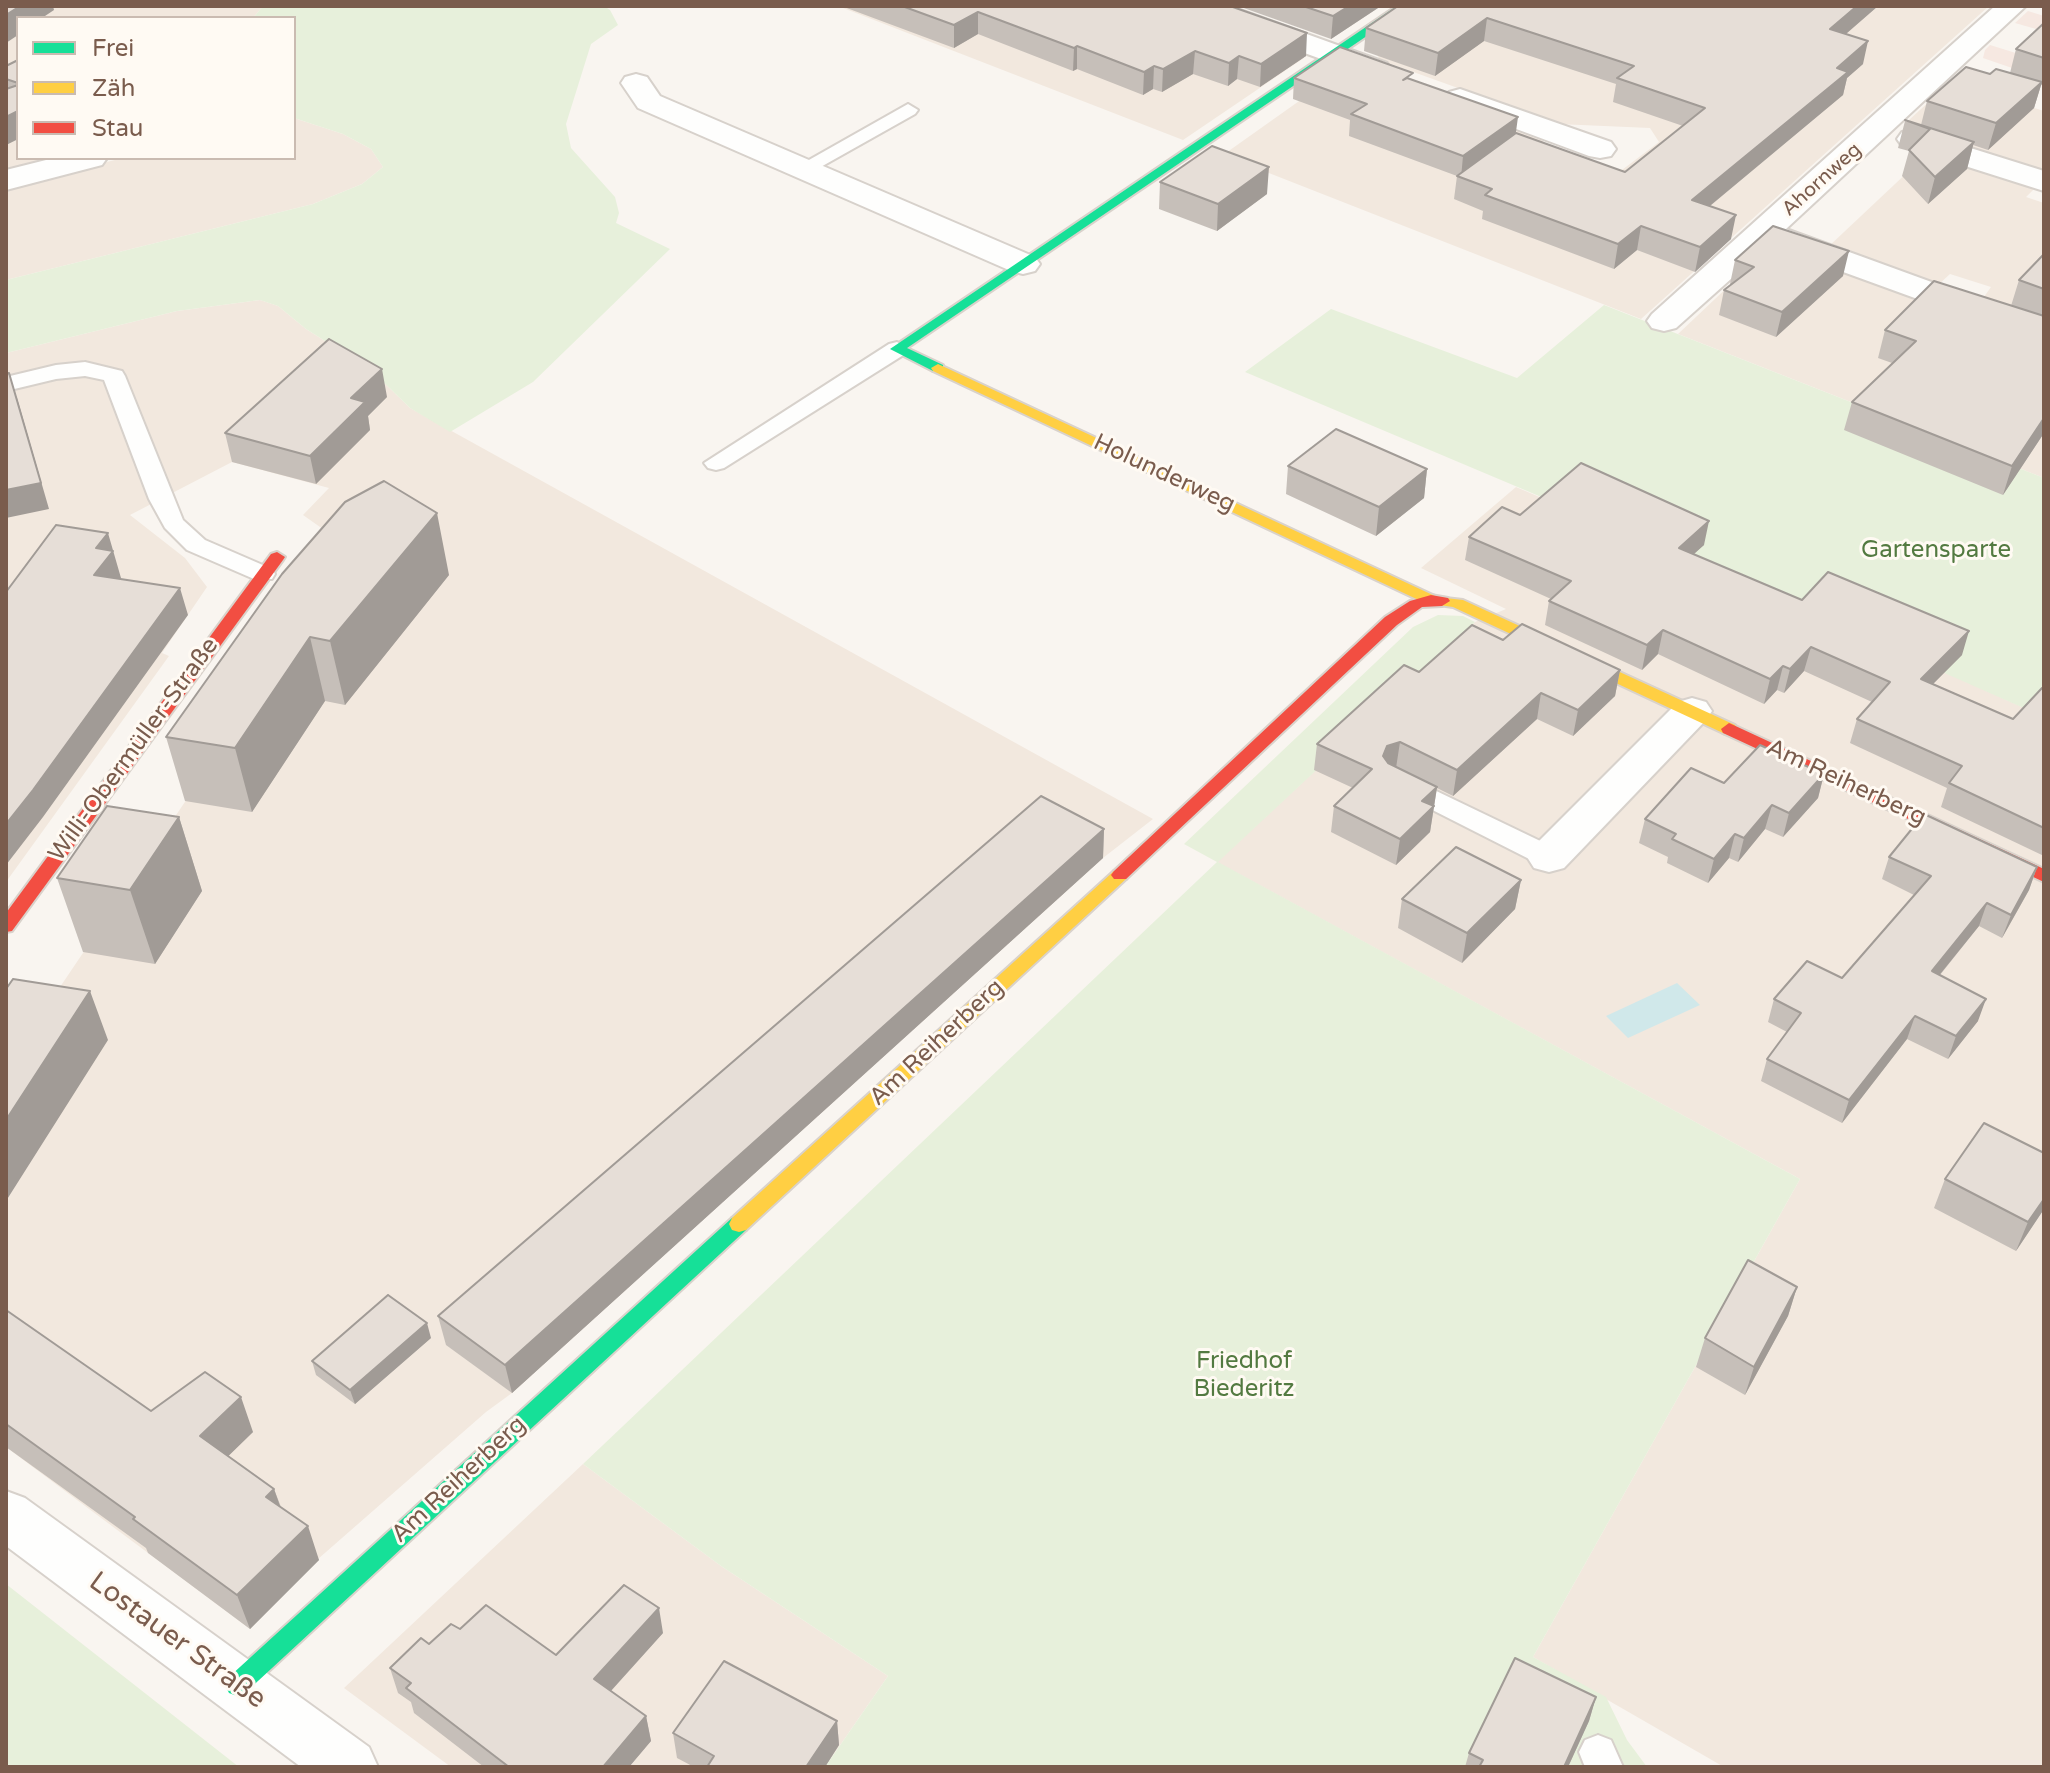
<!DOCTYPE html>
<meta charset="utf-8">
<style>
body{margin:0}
#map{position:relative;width:2050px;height:1773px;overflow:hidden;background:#f9f5f0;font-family:"Varela Round",sans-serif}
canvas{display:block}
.frame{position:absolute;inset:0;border:8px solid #7a5c4d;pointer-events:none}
.legend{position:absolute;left:16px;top:16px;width:280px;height:144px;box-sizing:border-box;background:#fffaf3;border:2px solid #cabbb1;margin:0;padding:10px 14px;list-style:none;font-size:24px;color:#7a5c4d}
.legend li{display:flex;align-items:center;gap:16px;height:40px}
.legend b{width:40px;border:2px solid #cabbb1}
</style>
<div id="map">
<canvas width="2050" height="1773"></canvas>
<div class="frame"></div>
<ul class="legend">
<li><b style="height:10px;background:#16e098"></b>Frei</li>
<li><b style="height:10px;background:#ffcf43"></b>Zäh</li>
<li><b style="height:10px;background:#f24e42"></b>Stau</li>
</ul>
</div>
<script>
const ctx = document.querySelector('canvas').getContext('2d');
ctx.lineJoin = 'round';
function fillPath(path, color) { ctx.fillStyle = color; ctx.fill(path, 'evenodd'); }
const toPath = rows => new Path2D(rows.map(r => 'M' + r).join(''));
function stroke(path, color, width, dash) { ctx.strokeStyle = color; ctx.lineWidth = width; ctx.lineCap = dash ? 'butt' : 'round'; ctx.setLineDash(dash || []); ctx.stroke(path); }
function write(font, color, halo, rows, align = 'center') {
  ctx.font = font + ' "Varela Round",sans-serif'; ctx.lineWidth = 6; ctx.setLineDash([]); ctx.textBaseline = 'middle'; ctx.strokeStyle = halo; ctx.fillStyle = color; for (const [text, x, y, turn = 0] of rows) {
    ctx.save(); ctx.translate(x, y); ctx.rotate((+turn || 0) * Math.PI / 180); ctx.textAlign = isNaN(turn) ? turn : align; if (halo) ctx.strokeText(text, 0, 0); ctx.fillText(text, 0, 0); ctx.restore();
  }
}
fillPath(toPath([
 [6,6,263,6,253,18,18,18,18,158,61,158,6,172],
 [838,6,1175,6,1298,48,1304,58,1183,140],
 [1435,6,1989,6,1641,319,1223,155,1333,77,1363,77,1541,139,1579,180,1610,179,1659,142,1650,128,1558,124,1380,60,1374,49],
 [1954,83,2044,111,2044,172,1913,126,1909,120,1943,89],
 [294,118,343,134,371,149,383,167,362,184,313,204,6,280,6,187,123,158,294,158],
 [1929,152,2037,186,2026,197,2044,203,2044,325,1981,301,1991,287,1950,274,1937,286,1827,248],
 [1780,254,1860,276,1914,300,2044,347,2044,478,1678,334,1734,281],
 [260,300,278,306,306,329,371,370,410,408,1153,819,1103,858,512,1393,486,1412,318,1559,250,1629,6,1447,6,1067,274,670,364,558,303,515,329,488,232,462,130,515,185,558,207,587,162,653,169,656,6,882,6,353,177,311],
 [1516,487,1853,630,2044,717,2044,1767,1724,1767,1533,1657,1800,1179,1217,862,1475,622,1506,609,1421,568],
 [583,1464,721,1566,888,1676,825,1767,451,1767,344,1688]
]), '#f2e8de');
fillPath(toPath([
 [2028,11,2044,16,2044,79,1983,58,1985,50,1990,45,2019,54,2043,31,2015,23]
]), '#f6e8e1');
fillPath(toPath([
 [263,6,604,6,610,10,618,25,591,44,566,124,571,148,615,197,619,213,616,223,670,249,533,382,450,432,410,408,371,370,306,329,278,306,260,300,177,311,6,353,6,280,313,204,362,184,383,167,371,149,343,134,294,118,294,18,253,18],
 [1604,305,2044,478,2044,717,1648,542,1245,372,1331,309,1517,378],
 [1438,615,1463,616,1475,622,1218,862,1800,1179,1533,1657,1606,1697,1627,1740,1647,1767,825,1767,888,1676,721,1566,583,1464,1217,862,1184,844,1413,627],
 [6,1584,239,1767,6,1767]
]), '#e7f0db');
fillPath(toPath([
 [1677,983,1700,1005,1628,1038,1606,1016]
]), '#d0e8ea');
const lane = toPath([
 [908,104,918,110,915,114,810,173,803,175,793,169,908,104],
 [897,342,908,349,905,354,724,468,716,470,708,468,704,463,889,344,897,342],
 [85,362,122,371,125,376,183,520,205,540,272,569,275,574,272,579,254,579,187,550,165,528,149,499,104,380,85,376,56,379,6,391,6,377,56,365,85,362],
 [1403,775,1559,850,1563,857,1559,864,1549,867,1539,864,1393,790,1390,784,1393,778,1403,775],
 [1598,1735,1611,1740,1623,1767,1585,1767,1579,1752,1585,1740,1598,1735]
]);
const street = toPath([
 [1188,6,1229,6,1387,63,1391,69,1387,75,1376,78,1365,75,1192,12,1188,6],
 [1995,6,2026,6,1786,229,2044,323,2044,345,1769,245,1676,328,1664,331,1652,328,1647,321,1652,314,1995,6],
 [636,74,647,77,660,96,1035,257,1040,264,1035,271,1023,274,1011,271,638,108,621,83,625,77,636,74],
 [1460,89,1611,142,1616,149,1611,156,1600,158,1589,156,1449,104,1445,98,1449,92,1460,89],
 [1913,130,2044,171,2044,191,1902,146,1897,139,1902,132,1913,130],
 [54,158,107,158,102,165,6,190,6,170,54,158],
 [1692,698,1706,702,1712,711,1706,720,1564,868,1549,872,1534,868,1527,857,1534,846,1678,702,1692,698],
 [6,1491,25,1498,369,1747,378,1767,301,1767,6,1546,6,1491]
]);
const fast = toPath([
 [1397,6,1411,6,907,348,943,365,943,371,933,371,890,349,1397,6],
 [739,1216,746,1218,749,1224,746,1230,245,1693,237,1696,229,1693,225,1685,229,1677,732,1218,739,1216]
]);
const slow = toPath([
 [938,364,1437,597,1463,600,1735,725,1737,729,1729,735,1723,733,1453,607,1425,603,933,371,931,368,938,364],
 [1120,869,1126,871,1129,875,1126,879,746,1230,739,1232,732,1230,729,1224,732,1218,1114,871,1120,869]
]);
const jam = toPath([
 [277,552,285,557,283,560,12,931,6,932,6,913,271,554,277,552],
 [1431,595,1448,598,1450,601,1442,606,1422,607,1397,625,1126,879,1114,879,1111,875,1114,871,1385,617,1410,601,1431,595],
 [1729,723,2044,869,2044,882,1723,733,1721,729,1729,723]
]);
stroke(lane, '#d7d1cb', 4);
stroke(street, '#d7d1cb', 4);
stroke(fast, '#d9d2cb', 4);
stroke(slow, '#d9d2cb', 4);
stroke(jam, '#d9d2cb', 4);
fillPath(lane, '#fefefd');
fillPath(street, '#fefefd');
fillPath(fast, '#16e098');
fillPath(slow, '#ffcf43');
fillPath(jam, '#f24e42');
fillPath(toPath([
 [844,6,1230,6,1306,56,1260,87,1237,79,1228,86,1193,74,1162,92,1153,89,1143,95,1077,69,1073,71,978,34,954,48,844,7],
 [1238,6,1381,6,1331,39],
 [1398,6,1878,6,1846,34,1863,64,1847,78,1843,95,1710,206,1731,239,1695,272,1637,250,1614,269,1482,219,1483,211,1454,199,1457,176,1349,136,1350,120,1293,99,1294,78,1412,79,1515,133,1625,172,1683,126,1613,102,1616,84,1484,41,1435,76,1364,51,1366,28],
 [2044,23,2044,86,2041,85,2034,108,1988,150,1973,145,1967,169,1928,204,1902,176,1909,151,1898,148,1905,121,1921,125,1927,101,1990,74,2010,73,2016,49],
 [18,60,18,139,6,145,6,66],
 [1160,182,1267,194,1217,231,1159,209],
 [2044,254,2044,433,2003,495,1844,430,1852,402,1892,363,1878,358,1885,330,2011,306,2019,280],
 [1735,260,1843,276,1776,337,1719,315,1724,290,1731,285,1730,284],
 [387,397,368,416,370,430,316,484,232,462,225,433],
 [1288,466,1427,469,1424,498,1376,536,1286,494],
 [1520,515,1704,545,1693,554,1802,600,1962,655,1933,684,2013,719,2044,689,2044,856,1941,807,1947,788,1850,743,1857,719,1872,702,1804,671,1784,693,1777,690,1764,704,1658,654,1642,670,1545,625,1549,601,1551,599,1465,560,1469,537],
 [282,574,449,575,345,705,325,701,252,812,185,801,166,737],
 [1503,640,1620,670,1615,696,1573,736,1537,719,1453,796,1437,788,1430,832,1396,865,1331,832,1334,806,1353,788,1314,770,1317,744,1419,672],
 [1824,774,1818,798,1783,837,1765,829,1738,862,1729,858,1708,883,1667,863,1668,857,1639,843,1645,819,1724,783],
 [179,817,202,891,155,964,83,952,57,878],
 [1104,829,1103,858,512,1393,446,1345,438,1316],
 [1889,857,2037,867,2029,890,2002,938,1979,926,1940,975,1978,1021,1948,1059,1907,1039,1842,1123,1761,1081,1767,1059,1787,1032,1768,1022,1774,999,1842,978,1914,895,1882,879],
 [1521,880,1515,909,1462,963,1398,928,1402,899],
 [2044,1153,2044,1209,2016,1251,1934,1208,1945,1179],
 [1797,1287,1788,1316,1745,1395,1696,1367,1705,1338],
 [6,1310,151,1411,253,1432,228,1456,274,1489,281,1507,319,1560,250,1629,148,1553,146,1548,6,1447],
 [431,1338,355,1404,316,1375,312,1361],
 [460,1629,556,1655,663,1633,611,1691,646,1716,651,1741,629,1767,484,1767,414,1713,411,1702,398,1693,390,1668,429,1644],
 [1596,1697,1589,1721,1568,1767,1465,1767,1469,1753],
 [837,1721,839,1745,825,1767,694,1767,677,1758,673,1733]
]), '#c6bfb9');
fillPath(toPath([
 [20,6,53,6,54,10,42,18,18,18,18,35,6,43,6,15],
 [1349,6,1381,6,1331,39,1333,16],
 [1857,6,1878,6,1825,52,1830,29],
 [978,12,978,34,954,48,954,25],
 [1487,18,1484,41,1435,76,1438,53],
 [1307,33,1306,56,1260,87,1261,64],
 [1868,41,1863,64,1847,78,1843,95,1688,224,1692,200],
 [1077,46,1077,69,1073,71,1074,48],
 [1195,51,1193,74,1162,92,1163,69],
 [1239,56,1237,79,1228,86,1229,63],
 [1154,66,1153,89,1143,95,1144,72],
 [2042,82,2034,108,1988,150,1996,123],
 [18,111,18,139,6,145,6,117],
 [1518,117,1515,139,1461,178,1463,156],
 [1974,142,1967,169,1928,204,1935,177],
 [1269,167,1267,194,1217,231,1218,204],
 [1736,215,1731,239,1695,272,1700,247],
 [1641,226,1637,250,1614,269,1618,244],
 [1849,251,1843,276,1776,337,1782,312],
 [382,369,387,397,368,416,370,430,316,484,310,456,351,398],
 [17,398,49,509,6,518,6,490],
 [2044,418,2044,433,2003,495,2012,466],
 [1427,469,1424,498,1376,536,1379,507],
 [437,513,449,575,345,705,330,641],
 [1709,521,1704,545,1674,572,1679,548],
 [108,533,121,578,102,602,94,575,96,548],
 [180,588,188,615,43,817,6,865,6,824],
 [1663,630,1658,654,1642,670,1647,645],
 [1969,631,1962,655,1914,703,1921,679],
 [310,637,325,701,252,812,235,748],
 [1811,647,1804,671,1784,693,1790,669],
 [1783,666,1777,690,1764,704,1770,679],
 [1620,670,1615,696,1573,736,1578,710],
 [1541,693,1537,719,1453,796,1457,770],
 [1400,742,1396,768,1384,772,1383,756,1387,746],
 [1824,774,1818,798,1783,837,1789,813],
 [1437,787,1430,832,1396,865,1400,839,1422,801],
 [1772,805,1765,829,1738,862,1744,838],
 [179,817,202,891,155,964,130,890],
 [1104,829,1103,858,512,1393,505,1365],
 [1735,834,1729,858,1708,883,1714,859],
 [2037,867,2029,890,2002,938,2011,915],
 [1521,880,1515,909,1462,963,1467,933],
 [1987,903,1979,926,1924,994,1932,971],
 [90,991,108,1040,6,1201,6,1120],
 [1986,999,1978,1021,1948,1059,1956,1036],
 [1915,1016,1907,1039,1842,1123,1849,1100],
 [2044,1199,2044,1209,2016,1251,2028,1222],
 [1797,1287,1788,1316,1745,1395,1754,1367],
 [427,1323,431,1338,355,1404,350,1390],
 [241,1397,253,1432,213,1471,200,1436],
 [274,1489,286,1523,266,1497],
 [308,1526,319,1560,250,1629,237,1595],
 [659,1608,663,1633,599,1704,594,1679],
 [1596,1697,1589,1721,1568,1767,1564,1767],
 [646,1716,651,1741,629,1767,603,1767],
 [837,1721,839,1745,825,1767,806,1767]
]), '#a19b96');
const building = toPath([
 [6,6,20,6,6,15,6,6],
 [902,6,1230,6,1307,33,1261,64,1239,56,1229,63,1195,51,1163,69,1154,66,1144,72,1077,46,1074,48,978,12,954,25,902,6],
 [1303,6,1349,6,1333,16,1303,6],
 [1398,6,1857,6,1830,29,1868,41,1837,68,1848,72,1692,200,1736,215,1700,247,1641,226,1618,244,1485,195,1492,189,1457,176,1516,133,1625,172,1705,108,1617,78,1634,66,1487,18,1438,53,1366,28,1398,6],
 [2044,23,2044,58,2016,49,2044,23],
 [1340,47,1413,73,1403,80,1407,78,1518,117,1463,156,1351,114,1367,104,1294,78,1340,47],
 [18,60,18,83,6,79,6,66,18,60],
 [1966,67,1990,74,1996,69,2042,82,1996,123,1927,101,1966,67],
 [18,85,18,111,6,117,6,89,18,85],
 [1905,120,1974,142,1935,177,1909,150,1930,129,1905,120],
 [1212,146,1269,167,1218,204,1160,182,1212,146],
 [1773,226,1849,251,1782,312,1724,290,1754,267,1735,260,1773,226],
 [2044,254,2044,289,2019,280,2044,254],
 [1934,281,2044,316,2044,418,2012,466,1852,402,1916,341,1885,330,1934,281],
 [329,339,382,369,351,398,365,402,310,456,225,433,329,339],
 [9,373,41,483,6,490,6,374,9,373],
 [1336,429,1427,469,1379,507,1288,466,1336,429],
 [1581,463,1709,521,1679,548,1802,600,1828,572,1969,631,1921,679,2013,719,2042,688,2044,689,2044,828,1949,783,1962,766,1857,719,1890,682,1811,647,1790,669,1783,666,1770,679,1663,630,1647,645,1549,601,1571,581,1469,537,1502,507,1520,515,1581,463],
 [384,481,437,513,330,641,310,637,235,748,166,737,282,574,345,502,384,481],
 [56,525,108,533,96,548,113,551,94,575,180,588,33,790,6,824,6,592,56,525],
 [1522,624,1620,670,1578,710,1541,693,1457,770,1400,742,1387,746,1383,756,1388,763,1437,787,1422,801,1434,806,1400,839,1334,806,1372,769,1317,744,1404,665,1419,672,1472,625,1503,640,1522,624],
 [1760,745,1824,774,1789,813,1772,805,1744,838,1735,834,1714,859,1672,839,1676,834,1645,819,1691,768,1724,783,1760,745],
 [1041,796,1104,829,505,1365,438,1316,1041,796],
 [107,806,179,817,130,890,57,878,107,806],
 [1924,814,2037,867,2011,915,1987,903,1932,971,1986,999,1956,1036,1915,1016,1849,1100,1767,1059,1801,1013,1774,999,1807,961,1842,978,1931,876,1889,857,1924,814],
 [1456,847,1521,880,1467,933,1402,899,1456,847],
 [13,979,90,991,6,1120,6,989,13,979],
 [1984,1123,2044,1153,2044,1199,2028,1222,1945,1179,1984,1123],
 [1748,1260,1797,1287,1754,1367,1705,1338,1748,1260],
 [388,1295,427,1323,350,1390,312,1361,388,1295],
 [6,1310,151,1411,205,1372,241,1397,200,1436,274,1489,266,1497,308,1526,237,1595,133,1519,135,1517,6,1424,6,1310],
 [624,1585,659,1608,594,1679,646,1716,603,1767,509,1767,406,1688,411,1683,390,1668,421,1638,429,1644,451,1624,460,1629,486,1605,556,1655,624,1585],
 [1515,1658,1596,1697,1564,1767,1479,1767,1483,1760,1469,1753,1515,1658],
 [724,1661,837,1721,806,1767,707,1767,714,1756,673,1733,724,1661]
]);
fillPath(building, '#e6ded7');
stroke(building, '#a19b96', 2);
write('20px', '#7a5c4d', '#fffaf3', [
 ["Ahornweg",1822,180,-42]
]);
write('24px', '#7a5c4d', '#fffaf3', [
 ["Holunderweg",1164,474,25],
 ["Willi-Obermüller-Straße",134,750,-54],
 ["Am Reiherberg",1846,783,25],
 ["Am Reiherberg",937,1043,-43],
 ["Am Reiherberg",459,1480,-43]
]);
write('24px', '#537a41', '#fffaf3', [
 ["Gartensparte",1936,551],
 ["Friedhof",1244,1362],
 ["Biederitz",1244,1390]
]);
write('28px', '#7a5c4d', '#fffaf3', [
 ["Lostauer Straße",177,1641,36]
]);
</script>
